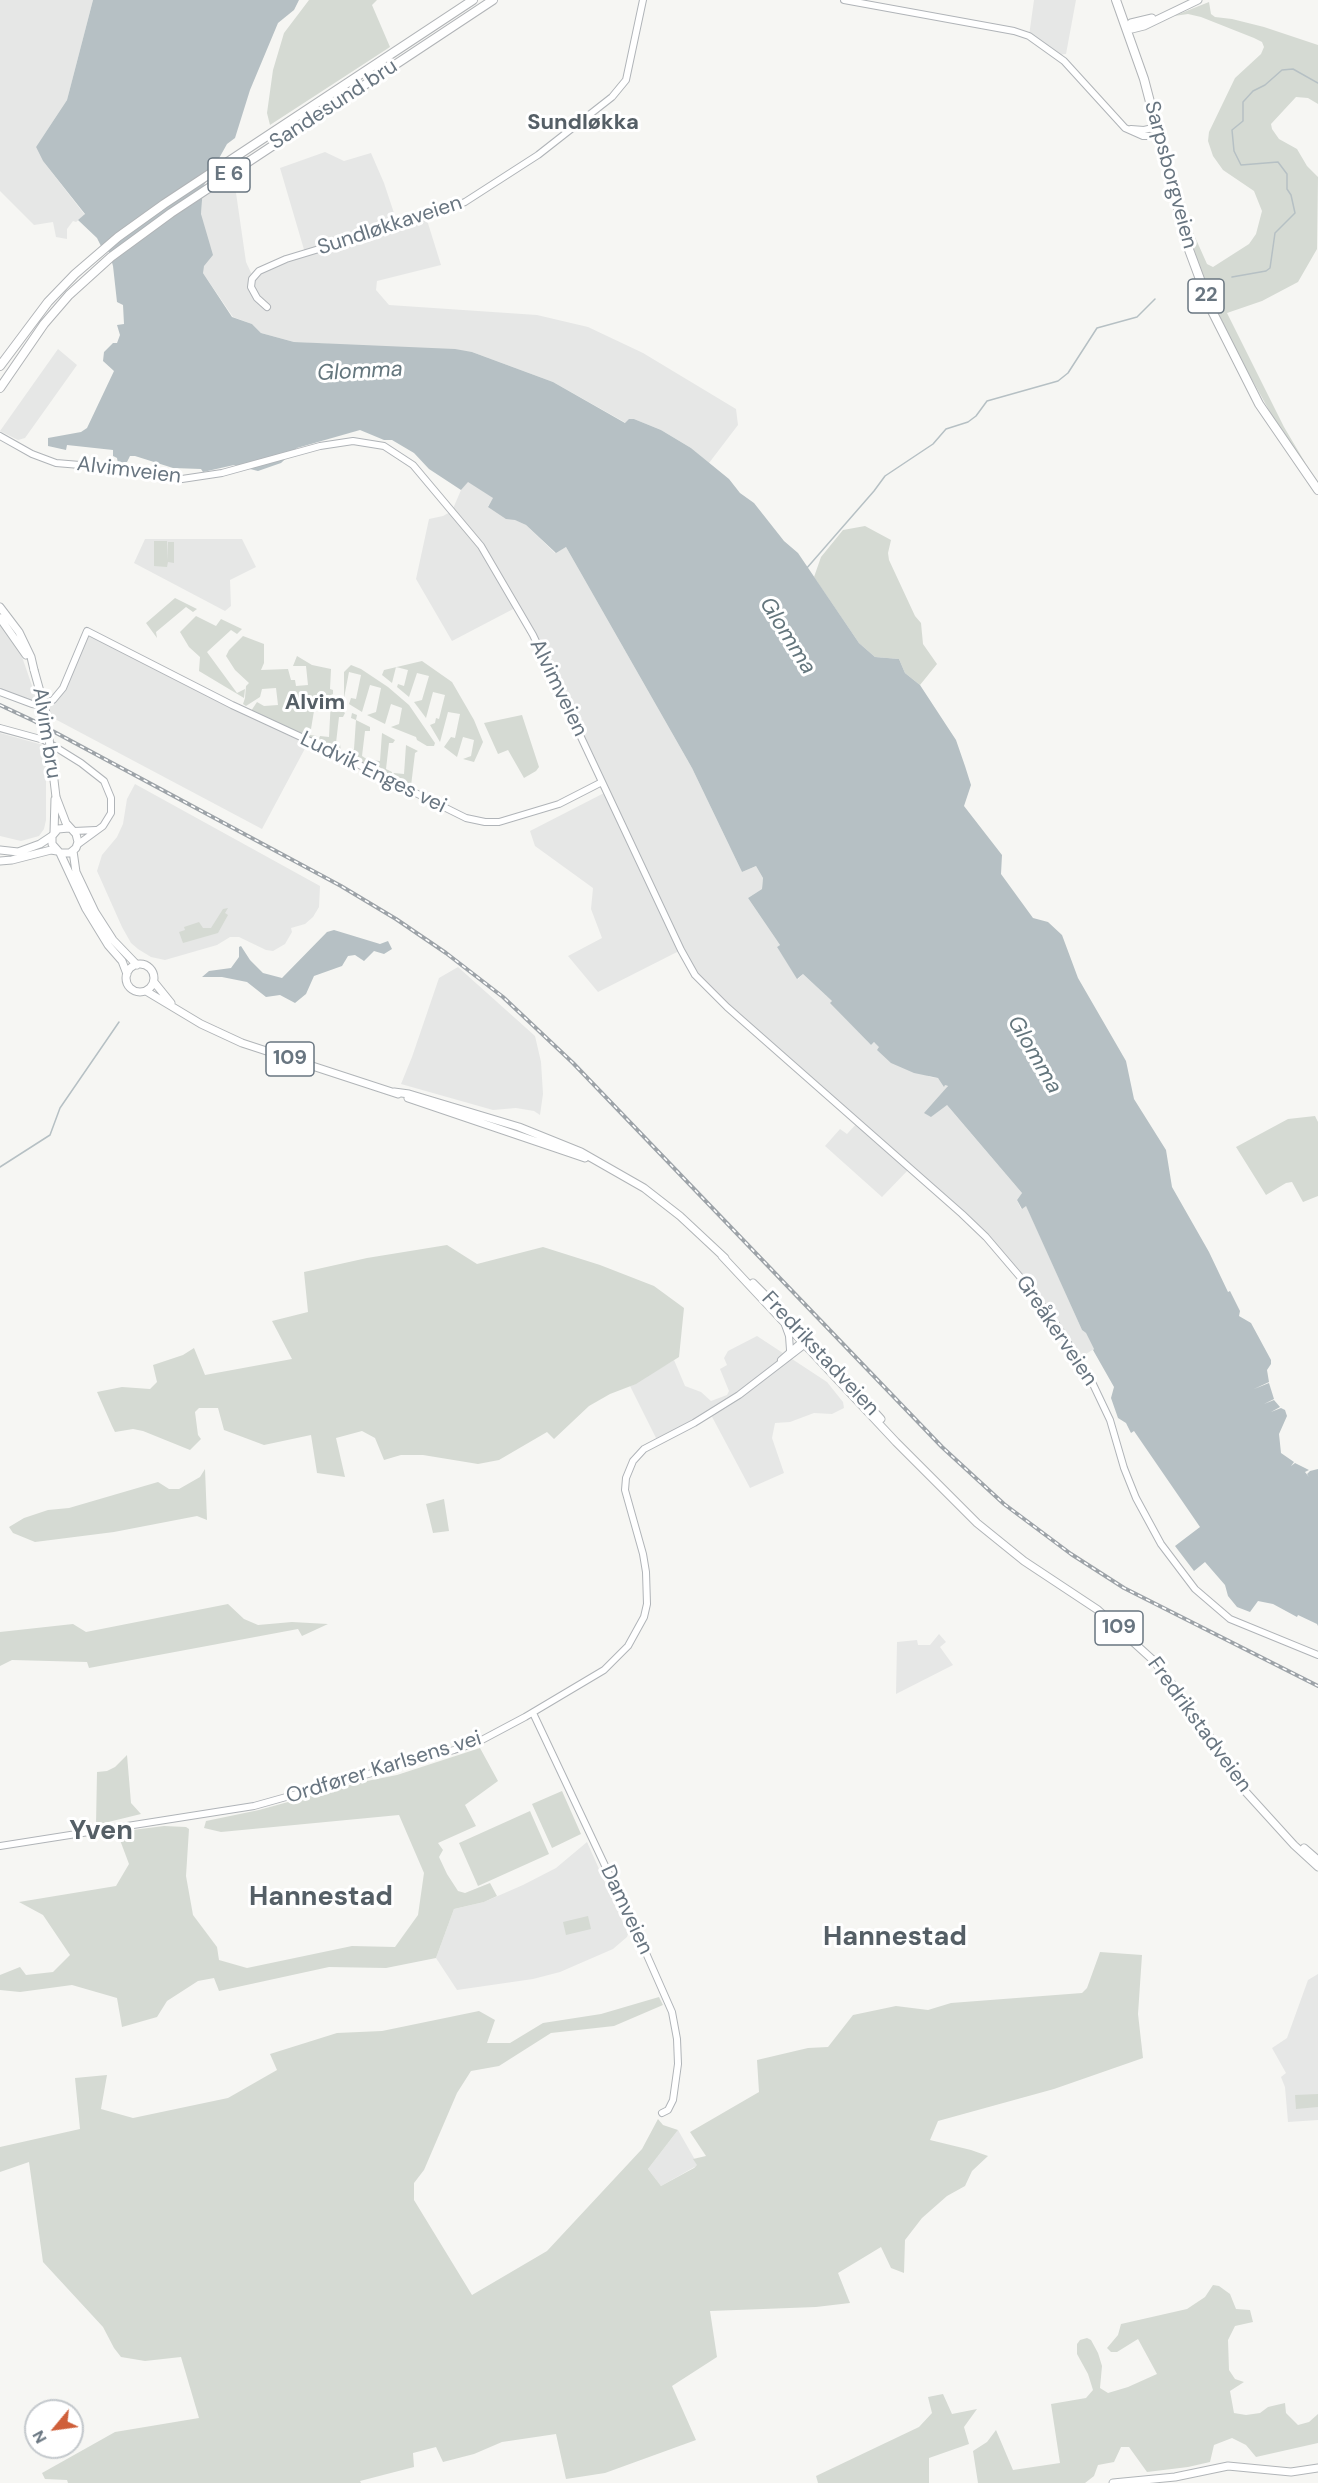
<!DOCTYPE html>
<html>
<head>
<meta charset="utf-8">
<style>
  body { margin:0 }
  #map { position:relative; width:1318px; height:2483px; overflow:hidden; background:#f6f6f3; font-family:"DM Sans",sans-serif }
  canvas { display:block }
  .north { position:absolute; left:24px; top:2399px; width:60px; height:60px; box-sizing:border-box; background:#fff; border:2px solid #c3c8cc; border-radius:50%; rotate:241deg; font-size:16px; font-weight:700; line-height:24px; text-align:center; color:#687580 }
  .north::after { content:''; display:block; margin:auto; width:21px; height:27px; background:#cf5f3a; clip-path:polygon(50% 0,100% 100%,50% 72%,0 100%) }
</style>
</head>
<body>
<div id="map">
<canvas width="1318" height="2483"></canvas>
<div class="north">N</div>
</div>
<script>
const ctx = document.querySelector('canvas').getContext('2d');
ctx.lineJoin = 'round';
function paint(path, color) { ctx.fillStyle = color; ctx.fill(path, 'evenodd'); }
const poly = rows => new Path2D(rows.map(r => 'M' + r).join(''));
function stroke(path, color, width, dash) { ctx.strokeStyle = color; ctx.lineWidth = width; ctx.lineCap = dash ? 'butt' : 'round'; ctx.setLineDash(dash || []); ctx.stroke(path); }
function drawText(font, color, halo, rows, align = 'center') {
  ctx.font = font + ' "DM Sans",sans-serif'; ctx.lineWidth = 6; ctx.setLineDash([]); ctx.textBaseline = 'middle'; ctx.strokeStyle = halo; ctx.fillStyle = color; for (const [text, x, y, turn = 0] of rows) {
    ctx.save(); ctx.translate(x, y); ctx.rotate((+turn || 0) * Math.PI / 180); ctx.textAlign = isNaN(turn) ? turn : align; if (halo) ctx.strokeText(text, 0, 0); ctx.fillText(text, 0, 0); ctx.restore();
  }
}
const built = poly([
  [0,0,93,0,67,100,36,147,43,161,85,215,76,222,73,221,67,229,67,239,56,237,53,222,34,225,0,191],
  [1034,0,1076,0,1066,54,1058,55,1029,36],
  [325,152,344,161,371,153,384,183,398,225,426,217,441,265,377,281,376,290,389,305,537,315,588,327,643,353,736,409,738,425,709,463,691,448,661,430,634,419,626,423,553,382,472,352,294,342,261,333,252,324,233,317,203,273,201,214,203,187,235,186,246,262,253,277,259,271,305,253,280,168],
  [58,349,77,365,25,438,18,440,0,431],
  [468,481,494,498,488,506,526,525,555,553,566,547,692,768,742,872,756,866,763,878,762,889,748,898,780,945,777,947,798,979,803,974,832,1001,831,1003,871,1045,874,1042,930,1077,938,1078,948,1087,939,1098,931,1117,946,1104,1022,1193,1017,1200,1021,1209,1026,1205,1082,1330,1086,1333,1094,1349,1078,1359,1006,1259,910,1168,882,1197,825,1146,840,1129,847,1134,858,1122,695,975,681,950,598,992,568,956,602,938,591,909,593,888,535,846,530,831,606,792,517,607,452,641,416,579,429,519,443,516,452,511,461,490],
  [145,539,242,539,256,567,230,580,231,606,225,611,134,563],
  [0,623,20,651,38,703,58,696,87,631,309,741,262,829,38,710,0,693],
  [0,733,43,745,46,761,46,820,44,829,39,836,21,841,0,836],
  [135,784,320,886,319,907,313,917,305,924,291,928,292,932,285,944,273,951,266,950,239,937,230,937,217,945,165,960,151,957,138,949,131,943,122,927,97,871,102,855,117,837,123,824,127,799],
  [458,967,535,1036,541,1062,543,1094,540,1115,534,1111,516,1108,493,1110,401,1084,412,1057,439,978],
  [757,1336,827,1382,843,1402,844,1408,832,1414,814,1413,790,1422,775,1423,772,1438,784,1473,750,1488,710,1413,658,1442,630,1386,674,1360,685,1386,701,1392,711,1401,727,1395,729,1391,720,1369,727,1365,724,1358,728,1351],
  [939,1634,946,1642,940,1647,953,1665,896,1694,897,1642,917,1640,918,1645,930,1645],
  [587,1842,628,1934,627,1937,613,1949,560,1972,533,1979,457,1990,436,1958,454,1909,484,1902,523,1885,556,1868],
  [1318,1974,1318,2120,1288,2122,1285,2087,1281,2077,1286,2073,1272,2048,1287,2038,1308,1980],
  [678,2130,698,2165,661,2186,648,2169]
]);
const green = poly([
  [309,0,377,0,372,5,390,47,270,125,267,113,273,70,284,33],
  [1209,2,1211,14,1215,17,1232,19,1264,27,1318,45,1318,104,1308,98,1296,97,1271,124,1272,129,1279,139,1297,149,1307,166,1318,177,1317,249,1298,282,1262,301,1227,313,1284,427,1306,464,1280,430,1230,340,1203,276,1181,213,1184,202,1187,219,1207,264,1213,267,1249,244,1256,234,1262,211,1254,191,1223,170,1213,156,1208,141,1209,132,1235,78,1261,54,1264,47,1262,42,1254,38,1201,17,1188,14,1174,16],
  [865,526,891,540,888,553,889,560,915,616,921,623,923,644,937,664,920,685,905,673,899,659,875,657,859,643,814,577,821,557,843,530],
  [154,541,167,541,168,561,168,542,174,542,174,563,168,562,167,567,154,566],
  [175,598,197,609,193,612,186,607,156,632,157,638,146,623],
  [196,616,216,626,221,619,242,629,237,634,231,630,207,652,237,693,245,689,244,698,199,671,200,657,189,647,180,632],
  [243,636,264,644,264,663,261,670,288,669,291,680,295,680,296,686,308,685,306,666,293,666,297,656,312,665,331,669,330,689,333,690,333,694,322,699,314,711,310,735,317,736,318,741,320,736,329,737,331,699,345,713,343,717,339,717,336,743,340,744,341,752,351,755,354,749,356,720,351,718,352,713,357,715,356,720,370,727,370,731,365,731,362,756,368,760,366,766,251,711,257,702,264,706,278,705,276,688,262,689,260,697,246,706,243,704,245,698,246,686,249,683,235,670,226,656,229,650],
  [422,661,452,682,474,720,483,742,474,762,463,759,471,756,474,740,463,737,457,757,444,747,451,737,455,738,460,714,448,712,440,742,430,725,435,723,436,718,439,719,445,695,433,692,426,718,414,702,422,700,429,676,417,673,409,697,397,687,398,684,404,686,408,670,396,667,392,683,382,675,384,670],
  [351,665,361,669,388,687,409,705,435,743,434,746,427,746,417,740,416,737,391,727,399,724,402,708,391,704,385,724,367,715,376,712,381,688,370,685,362,712,349,704,351,698,356,699,361,675,349,672,344,698,344,672],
  [522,715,539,767,536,771,524,778,508,750,498,754,484,723],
  [382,733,395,740,393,743,389,743,386,769,392,772,391,778,367,766,370,760,380,761],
  [406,745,418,751,415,753,411,786,416,790,391,778,394,773,404,774],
  [228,908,225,913,228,915,218,933,183,943,179,932,185,930,184,927,199,922,203,928,211,928,223,909],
  [1315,1116,1318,1122,1318,1196,1303,1202,1292,1182,1286,1183,1266,1195,1236,1147,1288,1119],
  [447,1245,477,1264,543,1247,600,1265,654,1286,684,1308,679,1357,636,1384,610,1394,589,1406,554,1439,547,1432,499,1460,478,1464,423,1455,401,1455,384,1460,375,1438,362,1431,336,1438,345,1477,317,1473,311,1435,264,1445,224,1430,218,1408,199,1408,195,1412,198,1435,201,1439,190,1450,143,1431,133,1429,115,1432,112,1426,97,1392,122,1387,150,1389,157,1382,153,1365,183,1355,194,1348,205,1375,292,1359,272,1321,308,1312,304,1272,367,1258],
  [205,1469,207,1520,197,1516,114,1532,35,1542,13,1533,9,1527,24,1518,48,1510,69,1508,158,1482,169,1489,179,1489,200,1477],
  [444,1499,449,1531,433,1533,426,1504],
  [228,1604,244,1619,258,1625,292,1622,328,1624,302,1636,298,1629,89,1668,87,1662,12,1660,0,1666,0,1632,73,1624,86,1632],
  [480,1748,498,1781,465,1805,476,1826,438,1843,443,1850,439,1857,447,1874,458,1891,465,1893,490,1883,497,1896,484,1902,454,1909,436,1958,386,1968,329,1967,219,1991,214,1978,198,1981,167,2001,157,2017,122,2027,117,1998,72,1985,20,1992,0,1990,0,1975,20,1967,26,1975,53,1972,70,1955,43,1915,19,1902,116,1886,129,1864,117,1832,164,1826,186,1827,189,1829,186,1876,193,1915,217,1947,219,1960,247,1968,352,1946,395,1947,418,1915,424,1873,399,1815,221,1832,204,1828,206,1821,259,1810,357,1783,397,1775],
  [127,1755,131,1803,141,1814,96,1825,97,1772,107,1771,115,1767],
  [562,1791,581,1834,552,1848,532,1804],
  [530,1811,549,1854,478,1886,459,1843],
  [588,1916,591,1929,566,1935,563,1922],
  [1100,1952,1142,1955,1138,2014,1143,2058,1054,2089,938,2121,930,2140,971,2150,988,2156,972,2171,965,2186,947,2196,922,2218,905,2240,904,2273,891,2268,881,2247,838,2273,850,2303,816,2307,710,2311,717,2357,672,2386,696,2440,605,2473,566,2479,556,2434,502,2442,474,2454,443,2462,436,2447,413,2453,414,2467,360,2481,361,2483,68,2483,67,2480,45,2479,42,2473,115,2432,199,2418,181,2357,145,2361,121,2357,114,2348,103,2327,43,2262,29,2162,0,2172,0,2147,80,2129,75,2078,107,2075,101,2109,133,2118,228,2098,277,2070,270,2054,337,2033,382,2031,479,2011,495,2020,487,2043,510,2043,543,2023,601,2014,659,1997,663,2005,614,2026,551,2033,499,2066,471,2071,457,2093,424,2170,414,2183,414,2200,472,2295,547,2251,642,2149,658,2119,663,2125,678,2130,648,2169,661,2186,694,2168,697,2165,693,2159,706,2156,690,2132,759,2092,757,2060,808,2048,828,2047,853,2015,896,2006,928,2010,951,2003,1082,1993,1087,1988],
  [1318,2094,1318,2107,1296,2109,1295,2095],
  [1213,2285,1219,2286,1230,2294,1236,2309,1250,2310,1253,2322,1235,2326,1228,2340,1229,2370,1235,2379,1244,2382,1230,2391,1234,2413,1246,2415,1260,2413,1268,2407,1285,2403,1286,2413,1298,2425,1309,2422,1318,2414,1318,2443,1256,2457,1246,2445,1232,2438,1214,2445,1210,2462,1188,2467,1147,2472,1129,2447,1121,2447,1114,2462,1098,2465,1094,2476,1085,2483,978,2483,973,2451,987,2442,996,2430,1013,2470,1060,2463,1051,2404,1086,2398,1093,2390,1088,2374,1077,2354,1077,2344,1080,2340,1087,2338,1091,2340,1098,2353,1102,2366,1100,2388,1108,2393,1128,2387,1157,2374,1138,2339,1117,2352,1111,2352,1107,2348,1118,2335,1121,2324,1187,2309,1205,2297],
  [943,2394,952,2414,977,2409,964,2427,969,2444,929,2458,929,2483,818,2483,816,2476,919,2427,932,2413,928,2397]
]);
const water = poly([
  [93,0,299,0,294,10,278,23,250,90,235,138,227,144,203,187,201,214,213,255,204,266,203,273,232,317,252,324,261,333,294,342,455,349,472,352,553,382,625,423,629,419,634,419,661,430,691,448,729,479,740,493,754,503,784,541,798,553,859,643,875,657,899,659,905,673,920,685,956,740,965,766,971,785,964,806,1002,855,1001,874,1033,918,1048,922,1062,935,1078,978,1126,1061,1134,1099,1166,1150,1172,1187,1209,1252,1228,1292,1230,1291,1240,1311,1239,1316,1251,1323,1271,1360,1271,1364,1267,1370,1269,1382,1254,1389,1269,1383,1274,1399,1264,1404,1274,1400,1280,1407,1271,1412,1281,1408,1285,1410,1287,1416,1279,1434,1281,1453,1294,1462,1291,1466,1295,1463,1309,1470,1305,1472,1309,1477,1307,1474,1310,1471,1318,1469,1318,1626,1317,1624,1298,1615,1297,1617,1273,1604,1258,1601,1250,1612,1237,1607,1228,1596,1225,1585,1205,1562,1194,1571,1175,1546,1200,1527,1134,1431,1131,1433,1126,1423,1118,1418,1111,1398,1114,1387,1093,1350,1094,1349,1086,1333,1082,1330,1026,1206,1022,1209,1017,1200,1022,1193,947,1105,931,1117,924,1113,948,1086,945,1085,944,1087,938,1078,914,1073,891,1063,877,1050,879,1047,874,1042,871,1045,830,1003,832,1001,803,974,797,979,777,947,780,945,748,898,762,889,763,878,756,866,742,872,692,768,566,547,556,553,526,525,515,520,506,519,488,507,493,498,468,482,461,490,429,469,414,453,392,440,384,440,360,430,297,448,281,463,258,471,234,465,203,472,201,469,173,468,135,456,130,456,127,462,118,463,117,458,113,456,113,450,67,445,66,450,48,446,48,438,81,432,87,428,114,371,103,361,104,352,113,343,117,343,120,335,117,325,124,324,123,305,117,302,113,266,109,252,102,248,97,238,78,220,85,214,43,161,36,147,67,100],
  [334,930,380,944,388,941,392,949,384,954,374,951,364,961,355,955,348,956,342,966,314,976,306,994,295,1003,280,995,266,997,247,982,222,977,202,977,209,971,231,968,239,957,239,947,241,946,250,960,263,973,282,978,327,932]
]);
const stream = poly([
  [1232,277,1266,271,1270,268,1275,233,1295,213,1291,195,1287,189,1287,174,1278,162,1241,165,1234,151,1232,130,1243,121,1243,102,1253,91,1265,85,1282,70,1293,69,1318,83],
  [806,569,874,491,885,476,933,444,946,429,968,422,976,416,987,401,1058,381,1068,373,1097,328,1137,317,1155,299],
  [0,1167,50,1135,60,1108,119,1022]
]);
const secondary = poly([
  [844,0,1014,31,1029,36,1064,61,1125,128,1143,136,1159,136],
  [1131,129,1144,130,1157,127],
  [267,307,257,298,251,287,252,279,259,271,286,259,441,212,465,202,538,155,612,97,626,80,643,0],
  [0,436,32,454,56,463,128,469,182,479,222,473,320,446,353,441,384,446,413,465,481,546,533,635,681,950,695,975,727,1007,962,1214,986,1237,1021,1278,1058,1327,1091,1380,1110,1420,1124,1468,1136,1498,1161,1544,1195,1589,1230,1619,1318,1655],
  [0,692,32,704,38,705,53,700,63,688,87,631,232,705,327,749,466,818,485,822,499,822,559,804,602,782],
  [0,728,44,740,81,763,104,781,111,798,111,813,103,826,77,845],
  [74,831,96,830],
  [785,1325,789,1336,790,1350],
  [781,1360,805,1339],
  [533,1713,642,1944,672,2012,677,2039,678,2064,673,2100,668,2110,662,2113],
  [0,1846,254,1806,454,1750,478,1742,525,1717,604,1670,628,1646,644,1617,647,1604,646,1572,643,1554,625,1490,626,1478,633,1461,644,1449,694,1423,739,1395,804,1345,806,1340]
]);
const primary = poly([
  [1127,28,1132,29,1144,26,1198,0],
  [1127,28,1131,23,1152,18],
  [0,607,19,632,31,657,34,670],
  [0,618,26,655],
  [56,797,66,823,76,834,78,842,76,848,70,853,60,853,52,844,52,836,58,829,69,828],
  [54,833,55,799],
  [0,850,18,852,40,844,52,836],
  [73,851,76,872,95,912,113,940,137,965],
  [60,853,86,909,108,945,122,961,127,974],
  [0,861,12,860,51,850,57,851],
  '126 978a14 14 0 1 1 28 0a14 14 0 1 1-28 0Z',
  [154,982,171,1003],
  [146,991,201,1024,242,1043,398,1094],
  [394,1092,409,1094,519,1127,581,1152,644,1188,680,1216,725,1258],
  [408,1098,585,1158],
  [722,1256,896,1442,977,1523,1024,1561,1098,1610,1154,1661,1193,1711,1244,1790,1294,1845,1318,1867],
  [753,1283,807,1337,881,1419],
  [1304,1848,1318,1860],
  [1113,2483,1175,2477,1228,2466,1291,2472,1318,2468]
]);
const highway = poly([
  [1116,0,1144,79,1188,247,1211,309,1259,404,1318,490],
  [0,366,48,302,75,274,118,237,164,204,473,0],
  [0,388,44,324,69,295,111,257,171,213,493,0]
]);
const rail = poly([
  [0,705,34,721,341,886,396,919,446,953,503,997,573,1063,942,1447,1004,1504,1071,1554,1124,1588,1318,1686]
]);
const primaryBridge = poly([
  [34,670,46,713,56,797]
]);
const shields = [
  [229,175,42],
  [1206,296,36],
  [290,1059,48],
  [1119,1628,48]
];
const shieldNames = [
  ["E 6",229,175],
  ["22",1206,296],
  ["109",290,1059],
  ["109",1119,1628]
];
const streetNames = [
  ["Sandesund bru",334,105,-33],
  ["Sarpsborgveien",1170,175,75],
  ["Sundløkkaveien",390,226,-18],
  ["Alvimveien",129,471,7],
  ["Alvimveien",558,688,64],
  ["Alvim bru",46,733,81],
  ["Ludvik Enges vei",373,773,26],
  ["Greåkerveien",1056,1331,56],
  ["Fredrikstadveien",820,1354,47],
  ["Fredrikstadveien",1199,1725,54],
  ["Ordfører Karlsens vei",384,1768,-17],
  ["Damveien",626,1910,65]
];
const neighbourhoodNames = [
  ["Sundløkka",583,123],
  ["Alvim",315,703]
];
const waterNames = [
  ["Glomma",360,372,-3],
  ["Glomma",787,636,58],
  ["Glomma",1034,1055,60]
];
const districtNames = [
  ["Yven",101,1832],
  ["Hannestad",321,1898],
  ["Hannestad",895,1938]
];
paint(built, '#e6e7e6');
paint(green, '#d5dad3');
paint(water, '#b6c0c4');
stroke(stream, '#b6c0c4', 1.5);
stroke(secondary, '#b0b4b8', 8);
stroke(primary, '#b1b5b8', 9);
stroke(highway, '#b1b4b7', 10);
stroke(secondary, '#fff', 6);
stroke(primary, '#fff', 7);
stroke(highway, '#fff', 8);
stroke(rail, '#9da3a8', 4);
stroke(rail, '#fff', 1.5, [4.5]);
stroke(primaryBridge, '#b1b5b8', 9, []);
stroke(primaryBridge, '#fff', 7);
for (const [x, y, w] of shields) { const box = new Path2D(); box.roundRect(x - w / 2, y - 17, w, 34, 4.5); ctx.fillStyle = '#fff'; ctx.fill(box); stroke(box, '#687580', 1.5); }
drawText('bold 20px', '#687580', null, shieldNames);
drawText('21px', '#687580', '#fff', streetNames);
drawText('bold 22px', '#555f66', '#fff', neighbourhoodNames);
drawText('italic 22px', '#64767d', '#fff', waterNames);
drawText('bold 27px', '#555f66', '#fff', districtNames);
</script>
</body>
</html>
